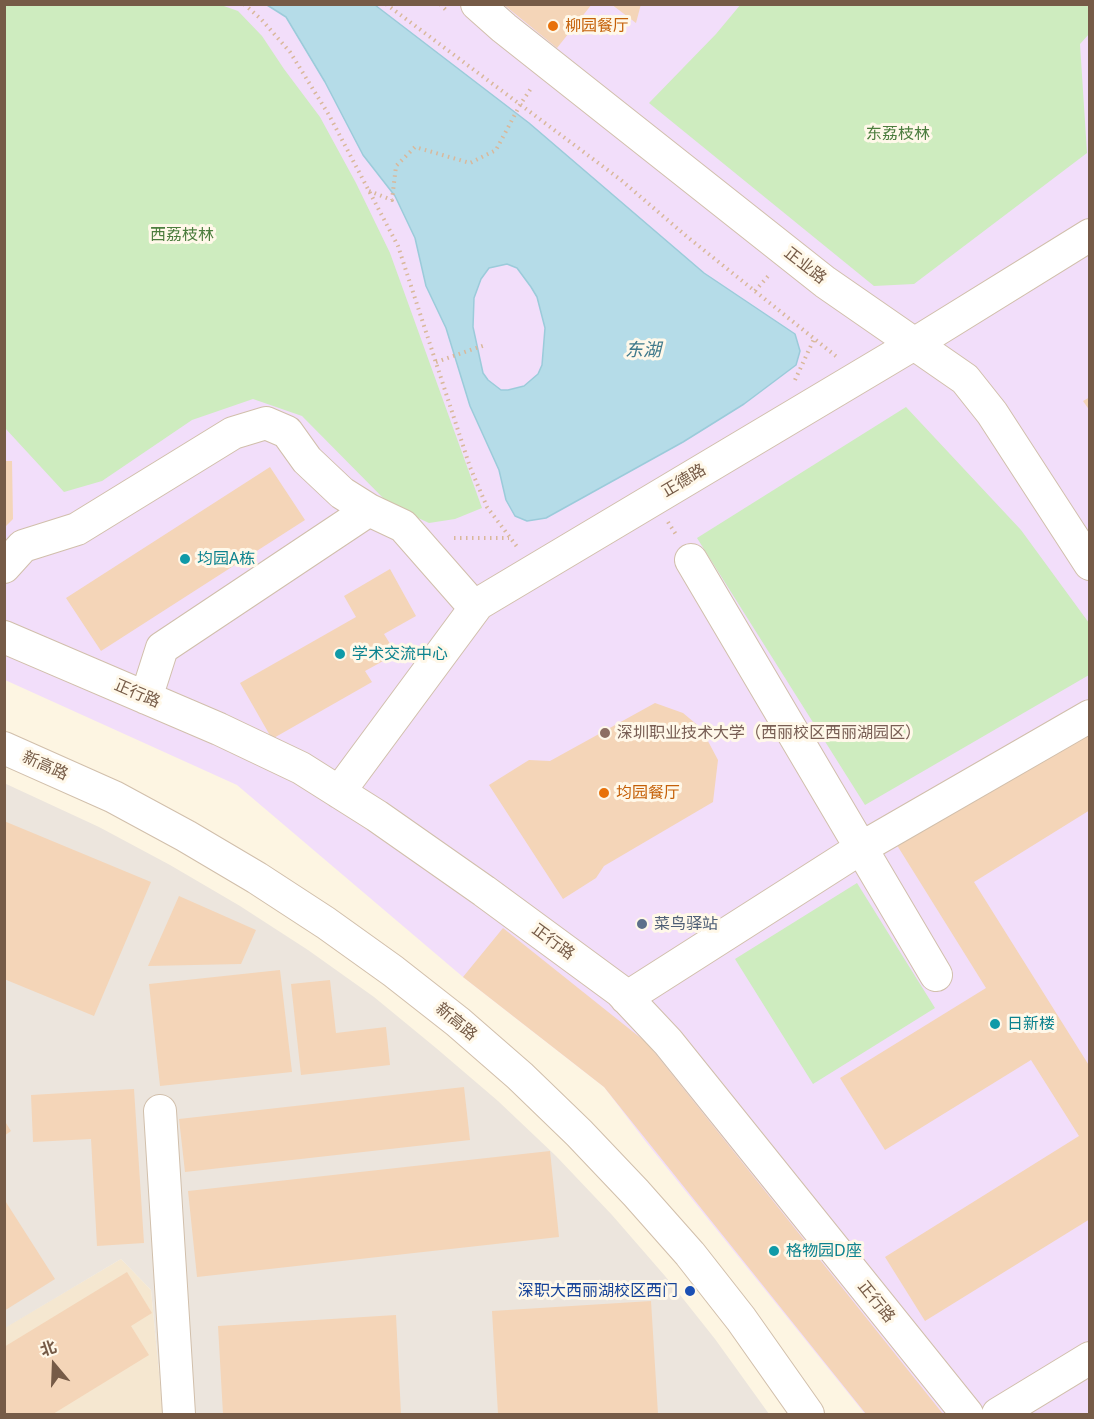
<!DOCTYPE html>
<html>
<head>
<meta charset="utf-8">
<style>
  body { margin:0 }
  #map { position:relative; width:1094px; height:1419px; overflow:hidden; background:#fdf5e2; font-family:"Noto Sans","Noto Sans SC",sans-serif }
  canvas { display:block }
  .frame { position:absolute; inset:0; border:6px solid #765b47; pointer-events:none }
  .north { position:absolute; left:24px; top:1335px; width:60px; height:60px; -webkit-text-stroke:4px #fff8e9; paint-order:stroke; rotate:341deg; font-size:16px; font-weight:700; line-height:24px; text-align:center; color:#765b47 }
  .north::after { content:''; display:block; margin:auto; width:21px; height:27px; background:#765b47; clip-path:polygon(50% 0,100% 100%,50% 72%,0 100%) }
</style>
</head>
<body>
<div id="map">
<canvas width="1094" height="1419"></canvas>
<div class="frame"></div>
<div class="north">北</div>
</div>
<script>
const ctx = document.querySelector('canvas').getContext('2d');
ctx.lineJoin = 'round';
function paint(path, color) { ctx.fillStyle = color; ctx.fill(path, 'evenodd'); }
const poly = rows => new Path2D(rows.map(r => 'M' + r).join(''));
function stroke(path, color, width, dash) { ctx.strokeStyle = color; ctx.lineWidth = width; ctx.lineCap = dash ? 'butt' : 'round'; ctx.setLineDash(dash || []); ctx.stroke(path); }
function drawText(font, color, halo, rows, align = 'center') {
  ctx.font = font + ' "Noto Sans","Noto Sans SC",sans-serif'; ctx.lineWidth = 6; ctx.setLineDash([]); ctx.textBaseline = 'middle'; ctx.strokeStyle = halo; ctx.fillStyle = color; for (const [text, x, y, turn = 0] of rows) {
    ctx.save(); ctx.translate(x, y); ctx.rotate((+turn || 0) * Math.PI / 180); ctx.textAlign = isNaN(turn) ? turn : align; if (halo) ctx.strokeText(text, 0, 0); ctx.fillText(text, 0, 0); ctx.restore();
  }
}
const residential = poly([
  [121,1259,151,1290,163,1414,5,1414,4,1328]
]);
const industrial = poly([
  [4,783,99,827,170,865,240,906,308,950,374,997,436,1048,498,1101,556,1156,612,1215,665,1276,715,1339,769,1414,163,1414,151,1290,121,1259,5,1328]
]);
const education = poly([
  [5,5,1089,5,1089,1414,865,1414,646,1142,604,1087,463,977,237,785,5,680]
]);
const green = poly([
  [741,4,1089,5,1089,34,1080,44,1087,153,914,284,874,286,649,103,716,34],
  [5,5,221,5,238,11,262,36,284,69,320,117,356,183,390,253,482,508,455,519,429,523,390,505,302,416,253,399,192,420,102,481,64,492,5,428],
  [906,407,1021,530,1089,623,1089,675,865,805,697,538],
  [857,883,935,1008,813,1084,735,959]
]);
const water = poly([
  [267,5,375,5,529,123,704,273,795,334,800,351,796,365,744,404,683,442,546,518,527,521,515,516,506,500,499,470,470,406,446,328,426,286,415,238,395,196,363,155,325,82,286,17,267,5],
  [507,264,517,268,531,287,537,297,545,328,542,365,538,374,524,386,508,390,501,390,488,380,483,373,473,327,474,298,481,279,489,268,507,264]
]);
const building = poly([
  [503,4,592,4,557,48],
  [611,4,641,4,636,23],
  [1090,397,1090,411,1083,401],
  [4,461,12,461,13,519,4,528],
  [270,467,305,520,101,651,66,598],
  [390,569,416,616,384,634,392,647,385,660,365,671,372,682,272,739,240,683,356,617,344,596],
  [655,703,683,713,701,728,718,760,713,802,604,866,596,878,563,899,489,785,529,760,550,761],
  [1090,720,1090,810,974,882,1090,1067,1090,1219,925,1321,885,1257,1079,1136,1031,1060,885,1150,840,1078,986,988,895,842],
  [4,821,151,882,94,1016,4,979],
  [179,896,256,930,241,964,148,966],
  [503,928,647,1043,943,1414,866,1414,604,1087,463,977],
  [280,970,292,1072,160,1086,149,984],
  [330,980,336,1033,386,1027,390,1065,301,1075,291,984],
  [464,1087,470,1140,185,1172,179,1119],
  [134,1089,144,1243,97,1246,91,1139,33,1142,31,1095],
  [4,1120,11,1131,4,1136],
  [550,1151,559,1237,197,1277,188,1191],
  [4,1199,55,1279,4,1311],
  [127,1272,152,1313,131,1326,149,1355,53,1414,4,1414,4,1347],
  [651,1301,658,1414,498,1414,492,1311],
  [396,1315,401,1414,223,1414,218,1326]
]);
const path = poly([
  [244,4,261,19,290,52,329,115,398,246,470,467,487,507,518,548],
  [386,4,621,180,685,235,837,357],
  [440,4,448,12],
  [369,191,392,200,396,166,415,147,470,163,496,150,520,105,532,87],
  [755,291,770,274],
  [436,362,485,345],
  [795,380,814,339],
  [668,522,677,536],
  [454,538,509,538]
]);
const minor = poly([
  [477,4,504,28,825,282,965,379,992,413,1090,564],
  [691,560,936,975],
  [4,567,23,546,77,529,233,433,266,423,287,432,307,460,342,493,369,510,403,526,475,608],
  [4,637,219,729,301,768,377,816,484,891,620,991,668,1042,967,1414],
  [146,698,162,648,369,510],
  [4,748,114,797,186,836,257,878,326,923,393,971,458,1022,520,1076,579,1133,636,1193,690,1254,741,1319,808,1414],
  [339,792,478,604,914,344,1090,235],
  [626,998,861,848,1090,716],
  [160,1111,179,1414],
  [998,1414,1090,1358]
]);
const markers = [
  [553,26,6,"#e8710a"],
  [185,559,6,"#0f9aa8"],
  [340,654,6,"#0f9aa8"],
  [605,733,6,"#8d6e63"],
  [604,793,6,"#e8710a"],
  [642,924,6,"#5c6f8a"],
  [995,1024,6,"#0f9aa8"],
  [774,1251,6,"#0f9aa8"],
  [690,1291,6,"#1a4fb4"]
];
const foodNames = [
  ["柳园餐厅",565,26],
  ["均园餐厅",616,793]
];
const parkNames = [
  ["东荔枝林",898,134],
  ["西荔枝林",182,235]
];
const streetNames = [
  ["正业路",805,266,38],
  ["正德路",684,481,-31],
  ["正行路",137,694,23],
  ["新高路",45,766,24],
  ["正行路",553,942,36],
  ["新高路",456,1022,40],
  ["正行路",876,1302,51]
];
const cultureNames = [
  ["均园A栋",197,559],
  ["学术交流中心",352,654],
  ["日新楼",1007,1024],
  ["格物园D座",786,1251]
];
const educationNames = [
  ["深圳职业技术大学（西丽校区西丽湖园区）",617,733]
];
const serviceNames = [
  ["菜鸟驿站",654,924]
];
const transitNames = [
  ["深职大西丽湖校区西门",678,1291]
];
const waterNames = [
  ["东湖",643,351]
];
paint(residential, '#f5e7d0');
paint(industrial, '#ece5dd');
paint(education, '#f2defa');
paint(green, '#ceecbf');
paint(water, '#b5dce8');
stroke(water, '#9bcbda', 1.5);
paint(building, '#f4d5b8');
stroke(minor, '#d1bfab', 34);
stroke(path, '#d9b89b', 4, [1.5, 4.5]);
stroke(minor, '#fff', 32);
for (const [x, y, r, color] of markers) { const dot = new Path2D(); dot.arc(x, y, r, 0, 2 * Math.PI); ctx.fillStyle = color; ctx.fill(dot); stroke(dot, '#fff8e9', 2); }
drawText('16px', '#c56008', '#fff8e9', foodNames, 'left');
drawText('16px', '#4c7d3e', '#fff8e9', parkNames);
drawText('16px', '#765b47', '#fff8e9', streetNames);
drawText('16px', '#0d838f', '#fff8e9', cultureNames, 'left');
drawText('16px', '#785e54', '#fff8e9', educationNames, 'left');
drawText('16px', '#4e5e75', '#fff8e9', serviceNames, 'left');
drawText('16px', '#164399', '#fff8e9', transitNames, 'right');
drawText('italic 18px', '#3f798b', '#fff8e9', waterNames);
</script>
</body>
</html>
